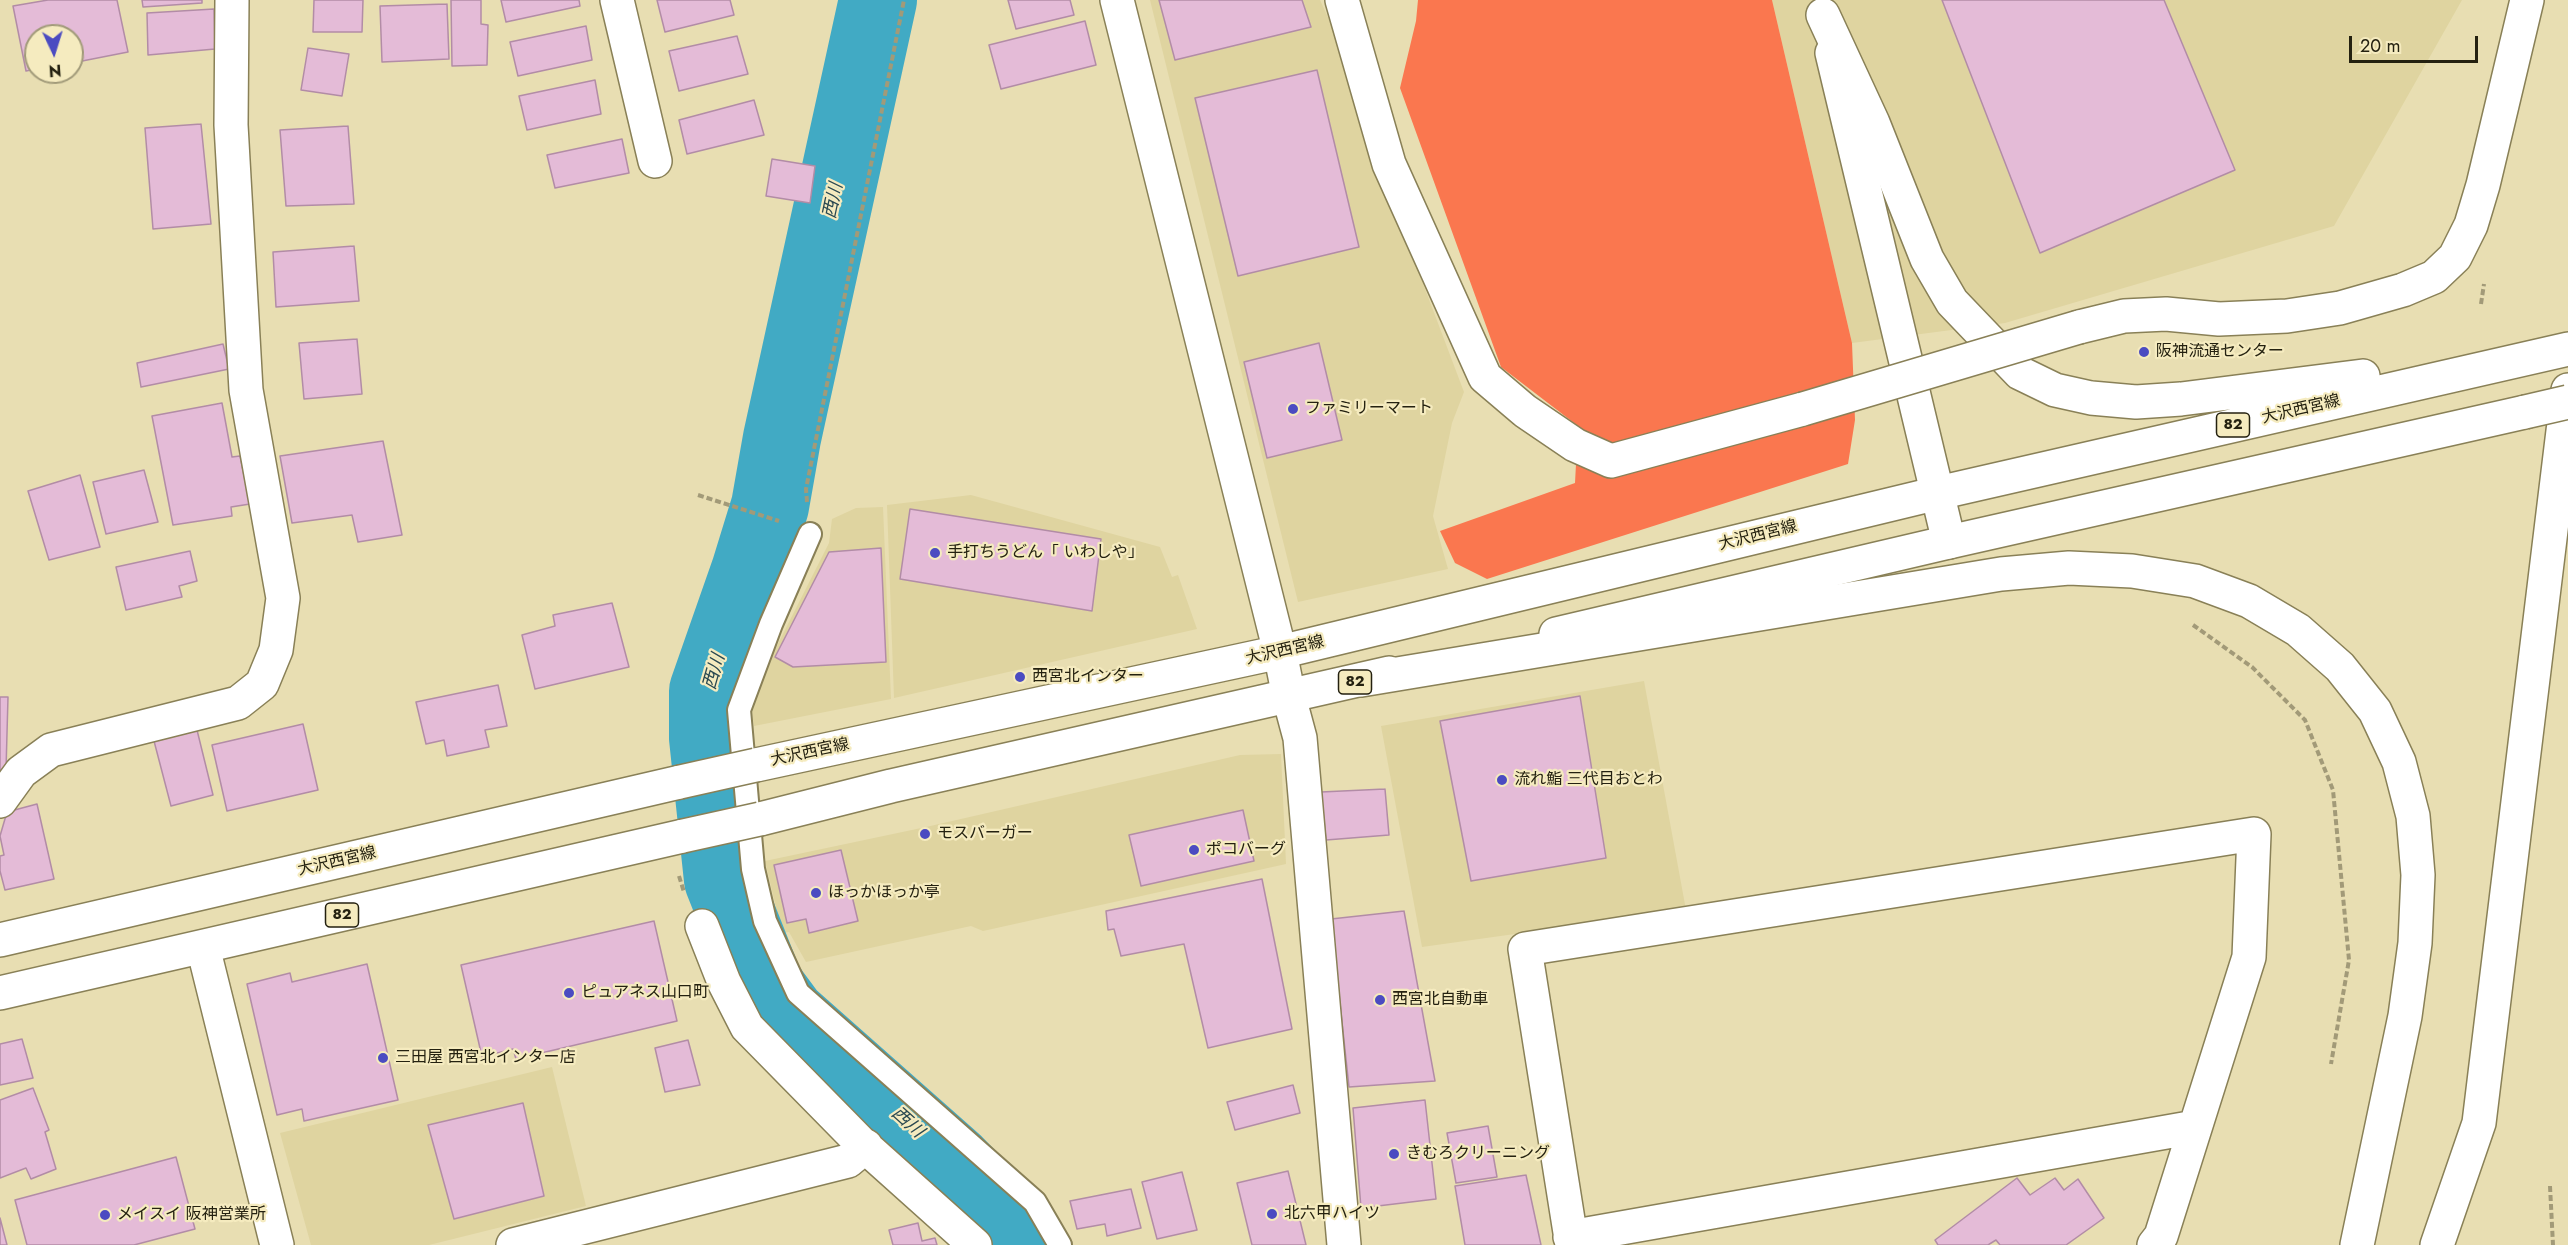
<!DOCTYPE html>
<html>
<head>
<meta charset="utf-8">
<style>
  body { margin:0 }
  #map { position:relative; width:2568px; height:1245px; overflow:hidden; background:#e8deb2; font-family:Jost,sans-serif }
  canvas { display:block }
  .north { position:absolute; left:24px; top:24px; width:60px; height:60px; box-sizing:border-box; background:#f5ebbf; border:2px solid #a19a79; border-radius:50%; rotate:176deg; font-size:16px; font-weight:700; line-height:24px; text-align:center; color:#242110 }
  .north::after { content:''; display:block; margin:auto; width:21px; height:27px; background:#4b4bc1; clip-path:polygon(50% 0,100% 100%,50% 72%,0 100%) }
  .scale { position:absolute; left:2349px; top:36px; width:129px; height:27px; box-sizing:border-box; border:3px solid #242110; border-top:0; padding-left:8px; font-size:18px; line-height:21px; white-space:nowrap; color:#242110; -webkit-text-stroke:4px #f5ebbf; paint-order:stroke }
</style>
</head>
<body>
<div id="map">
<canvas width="2568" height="1245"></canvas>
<div class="north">N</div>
<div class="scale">20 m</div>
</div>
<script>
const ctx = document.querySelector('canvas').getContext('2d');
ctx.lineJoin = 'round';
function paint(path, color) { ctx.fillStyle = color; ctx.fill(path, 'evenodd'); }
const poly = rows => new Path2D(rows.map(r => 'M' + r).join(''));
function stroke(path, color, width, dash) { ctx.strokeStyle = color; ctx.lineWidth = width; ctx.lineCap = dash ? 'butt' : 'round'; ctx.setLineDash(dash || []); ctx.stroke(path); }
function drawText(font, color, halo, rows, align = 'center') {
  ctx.font = font + ' Jost,"Noto Sans JP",sans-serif'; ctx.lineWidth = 4.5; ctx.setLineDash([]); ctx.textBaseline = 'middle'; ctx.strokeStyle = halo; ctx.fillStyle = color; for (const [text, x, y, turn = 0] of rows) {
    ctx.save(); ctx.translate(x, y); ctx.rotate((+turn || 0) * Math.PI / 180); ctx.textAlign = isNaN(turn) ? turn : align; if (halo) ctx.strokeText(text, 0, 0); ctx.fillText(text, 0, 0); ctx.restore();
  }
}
const built = poly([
  [1150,0,1320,0,1333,28,1382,175,1464,392,1452,423,1433,516,1448,569,1298,602],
  [1772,0,2462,0,2334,226,2005,323,1852,343],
  [971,495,1160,547,1172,577,1178,575,1197,629,894,698,887,505],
  [883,507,891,699,754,726,750,699,829,543,832,519,856,508],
  [1644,681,1686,910,1422,947,1381,726],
  [1281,754,1286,864,983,931,971,926,806,962,789,932,782,933,765,861,926,827,1240,755],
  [552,1067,586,1206,429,1245,311,1245,280,1133]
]);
const forest = poly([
  [1418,0,1772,0,1852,343,1855,420,1848,464,1487,579,1455,563,1440,531,1575,483,1578,426,1501,367,1400,88,1416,21]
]);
const river = poly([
  [878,0,782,438,770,506,750,571,708,691,708,738,723,880,765,986,788,1017,953,1163,1014,1226,1024,1245]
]);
const building = poly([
  [48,0,117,0,128,52,72,63,72,36,36,36,36,69,26,71,13,6,48,0],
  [142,0,202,0,202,3,143,7,142,0],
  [314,0,363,0,362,32,313,32,314,0],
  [451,0,481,0,481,24,488,25,487,65,452,66,451,0],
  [501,0,579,0,580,6,506,22,501,0],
  [657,0,730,0,734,15,665,32,657,0],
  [1008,0,1070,0,1074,15,1016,29,1008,0],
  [1159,0,1302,0,1311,27,1175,60,1159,0],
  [1942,0,2164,0,2235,170,2040,253,1942,0],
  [447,4,449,59,382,62,380,6,447,4],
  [214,9,215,49,148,55,147,13,214,9],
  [1085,21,1096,65,1001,89,989,45,1085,21],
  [586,26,592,60,518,76,510,42,586,26],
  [737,36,748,74,679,91,669,51,737,36],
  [308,48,349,54,342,96,301,90,308,48],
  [1317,70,1359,247,1238,276,1195,98,1317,70],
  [595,80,601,114,527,130,519,96,595,80],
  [754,100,764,135,687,154,679,120,754,100],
  [201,124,211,224,153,229,145,128,201,124],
  [348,126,354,204,286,206,280,130,348,126],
  [622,139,629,173,555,188,547,155,622,139],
  [772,159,815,166,810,203,766,196,772,159],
  [354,246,359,301,276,307,273,252,354,246],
  [357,339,362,394,304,399,299,343,357,339],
  [1319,343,1342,440,1267,458,1244,362,1319,343],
  [223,344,229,369,141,387,137,363,223,344],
  [222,403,232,457,240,456,250,504,231,507,232,516,173,525,152,416,222,403],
  [383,441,402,535,358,542,352,515,292,523,280,456,383,441],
  [144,470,158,522,106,534,93,482,144,470],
  [80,475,100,547,49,560,28,491,80,475],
  [910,509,1101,539,1092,611,900,579,910,509],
  [881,548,886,662,793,667,775,657,829,552,881,548],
  [190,551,197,581,179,586,182,597,126,610,116,567,190,551],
  [612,603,629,667,535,689,522,635,555,626,553,615,612,603],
  [498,685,507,726,485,730,489,747,447,756,444,740,426,744,416,702,498,685],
  [1580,696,1606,858,1471,881,1440,721,1580,696],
  [0,697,8,697,6,770,0,770,0,697],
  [303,724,318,790,227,811,212,745,303,724],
  [197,730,213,795,171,806,154,741,197,730],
  [1385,789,1389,835,1326,840,1321,792,1385,789],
  [37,804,54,879,5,890,0,871,0,856,4,855,0,836,7,812,37,804],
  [1243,810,1254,861,1141,886,1129,835,1243,810],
  [841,850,858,921,809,933,806,919,787,923,774,865,841,850],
  [1262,879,1292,1029,1208,1048,1184,944,1121,956,1114,929,1108,930,1106,911,1262,879],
  [1404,911,1435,1081,1349,1087,1331,919,1404,911],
  [654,921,677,1021,516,1059,513,1049,482,1057,461,965,654,921],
  [367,964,398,1100,304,1121,302,1109,277,1115,247,984,290,973,292,982,367,964],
  [22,1039,33,1078,0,1085,0,1044,22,1039],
  [688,1040,700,1085,665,1092,655,1048,688,1040],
  [1293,1085,1300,1113,1235,1130,1227,1102,1293,1085],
  [33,1088,49,1130,45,1132,56,1169,31,1179,26,1168,0,1178,0,1100,33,1088],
  [1425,1100,1436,1199,1361,1208,1353,1108,1425,1100],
  [523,1103,544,1196,454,1219,428,1125,523,1103],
  [1488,1126,1497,1177,1456,1183,1447,1133,1488,1126],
  [176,1157,195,1229,134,1245,27,1245,15,1200,176,1157],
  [1288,1171,1306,1245,1252,1245,1237,1183,1288,1171],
  [1182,1172,1197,1230,1157,1239,1142,1182,1182,1172],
  [1526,1175,1541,1245,1465,1245,1455,1186,1526,1175],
  [2017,1178,2030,1195,2055,1178,2064,1190,2078,1179,2104,1218,2066,1245,2000,1245,1996,1240,1988,1245,1938,1245,1935,1240,2017,1178],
  [1131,1189,1141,1228,1107,1236,1105,1224,1077,1229,1070,1201,1131,1189],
  [0,1218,7,1245,0,1245,0,1218],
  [918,1223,922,1241,935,1238,937,1245,893,1245,889,1230,918,1223]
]);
const path = poly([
  [2481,304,2484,284],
  [698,495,779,521],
  [807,502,806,489,904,0],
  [2193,625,2252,667,2305,720,2333,790,2349,960,2331,1064],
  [679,876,684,892],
  [2550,1186,2553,1245]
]);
const service = poly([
  [810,534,771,624,739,710,753,869,765,921,798,993,1035,1202,1060,1245]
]);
const minor = poly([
  [617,0,655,161],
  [1342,0,1389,164,1485,377,1525,411,1575,445,1611,461,1803,409],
  [2079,327,2124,316,2166,314,2219,319,2287,316,2340,308,2403,290,2434,277,2455,257,2471,225,2483,185,2527,0],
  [1289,697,1300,738,1344,1245],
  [0,801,21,772,51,750,238,703,262,684,276,650,283,598,246,390,231,125,232,0],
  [702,926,724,982,747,1027,860,1142,975,1245],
  [1570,1237,2195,1127],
  [513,1245,848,1161,866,1146],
  [1572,1245,1525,949,2254,834,2249,957,2161,1236,2154,1245]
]);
const tertiary = poly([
  [1117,0,1280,652,1289,697],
  [1832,53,1949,542],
  [203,947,277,1245]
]);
const primary = poly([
  [1823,15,1873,123,1927,259,1952,302,2020,373,2055,390,2091,398,2136,402,2181,399,2363,376],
  [1556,634,1949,542,2525,412],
  [756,765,1280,652,1938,493,2568,349],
  [760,819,891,786,1389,673],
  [0,940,680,782],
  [0,993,683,836]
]);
const motorway = poly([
  [1361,680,2001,574,2069,568,2132,571,2195,581,2249,601,2298,630,2340,667,2375,711,2399,762,2413,816,2418,875,2415,943,2405,1016,2357,1245],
  [2437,1245,2479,1123,2568,390]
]);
const minorBridge = poly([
  [1803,409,2079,327]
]);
const primaryBridge = poly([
  [2525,412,2568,402],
  [680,782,756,765],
  [683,836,760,819]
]);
const markers = [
  [2144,352,6,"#4b4bc1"],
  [1293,409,6,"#4b4bc1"],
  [935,553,6,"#4b4bc1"],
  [1020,677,6,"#4b4bc1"],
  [1502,780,6,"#4b4bc1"],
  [925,834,6,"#4b4bc1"],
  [1194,850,6,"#4b4bc1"],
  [816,893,6,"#4b4bc1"],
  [569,993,6,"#4b4bc1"],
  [1380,1000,6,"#4b4bc1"],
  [383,1058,6,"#4b4bc1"],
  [1394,1154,6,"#4b4bc1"],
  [1272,1214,6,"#4b4bc1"],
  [105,1215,6,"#4b4bc1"]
];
const shields = [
  [2233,425,33],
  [1355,682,33],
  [342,915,33]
];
const shieldNames = [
  ["82",2233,425],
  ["82",1355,682],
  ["82",342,915]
];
const poiNames = [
  ["阪神流通センター",2156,352],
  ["ファミリーマート",1305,409],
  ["手打ちうどん「 いわしや」",947,553],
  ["西宮北インター",1032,677],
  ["流れ鮨 三代目おとわ",1514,780],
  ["モスバーガー",937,834],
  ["ポコバーグ",1206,850],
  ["ほっかほっか亭",828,893],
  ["ピュアネス山口町",581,993],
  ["西宮北自動車",1392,1000],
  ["三田屋 西宮北インター店",395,1058],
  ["きむろクリーニング",1406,1154],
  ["北六甲ハイツ",1284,1214],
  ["メイスイ 阪神営業所",117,1215]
];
const streetNames = [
  ["大沢西宮線",2301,410,-13],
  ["大沢西宮線",1758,536,-14],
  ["大沢西宮線",1285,651,-13],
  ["大沢西宮線",810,753,-12],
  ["大沢西宮線",337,862,-13]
];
const waterNames = [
  ["西川",834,201,-78],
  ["西川",715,672,-74],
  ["西川",907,1123,42]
];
paint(built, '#dfd4a0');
paint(forest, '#fa774f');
stroke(river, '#41aac4', 78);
paint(building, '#e4bbd7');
stroke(building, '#b28ca6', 1.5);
stroke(service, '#898057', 26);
stroke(minor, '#898057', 36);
stroke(tertiary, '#898057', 36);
stroke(primary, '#898057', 36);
stroke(motorway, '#898057', 36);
stroke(path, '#a29a78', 4, [6, 3]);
stroke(service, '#fff', 22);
stroke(minor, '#fff', 33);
stroke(tertiary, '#fff', 33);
stroke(primary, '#fff', 33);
stroke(motorway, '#fff', 33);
stroke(minorBridge, '#898057', 36, []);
stroke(primaryBridge, '#898057', 36, []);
stroke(minorBridge, '#fff', 33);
stroke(primaryBridge, '#fff', 33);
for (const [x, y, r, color] of markers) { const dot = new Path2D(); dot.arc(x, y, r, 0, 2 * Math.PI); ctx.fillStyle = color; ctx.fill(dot); stroke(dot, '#f5ebbf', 2); }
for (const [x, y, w] of shields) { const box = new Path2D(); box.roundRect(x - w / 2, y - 12, w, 24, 4.5); ctx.fillStyle = '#f5ebbf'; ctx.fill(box); stroke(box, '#242110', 1.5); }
drawText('bold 15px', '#242110', null, shieldNames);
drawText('16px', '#242110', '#f5ebbf', poiNames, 'left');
drawText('16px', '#242110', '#f5ebbf', streetNames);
drawText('italic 18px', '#294851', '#f5ebbf', waterNames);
</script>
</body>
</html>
